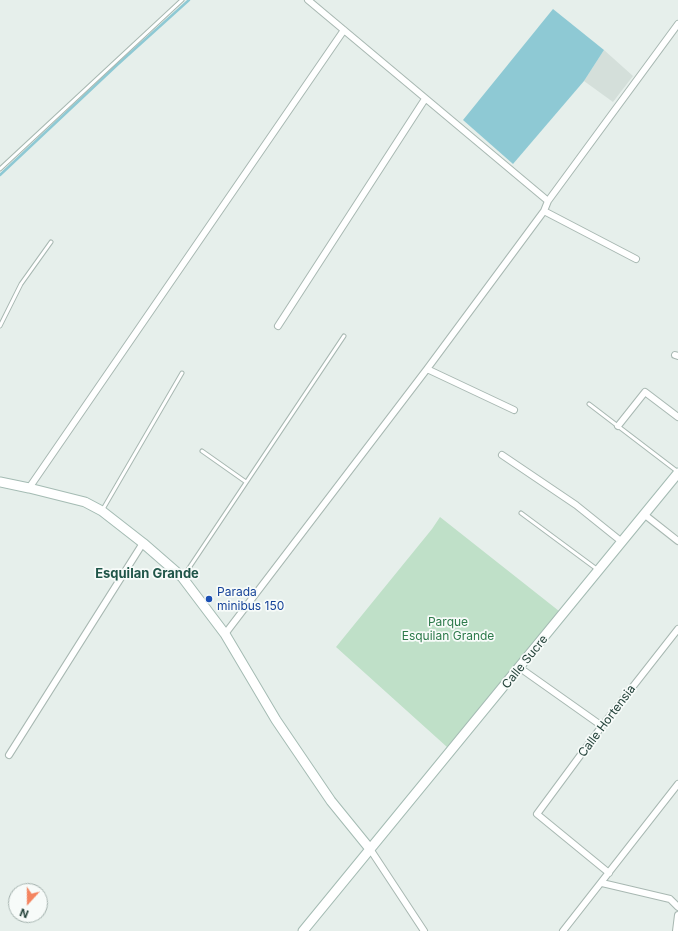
<!DOCTYPE html>
<html>
<head>
<meta charset="utf-8">
<style>
  body { margin:0 }
  #map { position:relative; width:678px; height:931px; overflow:hidden; background:#e6efeb; font-family:Inter,sans-serif }
  canvas { display:block }
  .north { position:absolute; left:8px; top:883px; width:40px; height:40px; box-sizing:border-box; background:#f7fbf9; border:1px solid #a3b1ad; border-radius:50%; rotate:201deg; font-size:11px; font-weight:700; line-height:16px; text-align:center; color:#24423a }
  .north::after { content:''; display:block; margin:auto; width:14px; height:18px; background:#f4845f; clip-path:polygon(50% 0,100% 100%,50% 72%,0 100%) }
</style>
</head>
<body>
<div id="map">
<canvas width="678" height="931"></canvas>
<div class="north">N</div>
</div>
<script>
const ctx = document.querySelector('canvas').getContext('2d');
ctx.lineJoin = 'round';
function paint(path, color) { ctx.fillStyle = color; ctx.fill(path, 'evenodd'); }
const poly = rows => new Path2D(rows.map(r => 'M' + r).join(''));
function stroke(path, color, width, dash) { ctx.strokeStyle = color; ctx.lineWidth = width; ctx.lineCap = dash ? 'butt' : 'round'; ctx.setLineDash(dash || []); ctx.stroke(path); }
function drawText(font, color, halo, rows, align = 'center') {
  ctx.font = font + ' Inter,sans-serif'; ctx.lineWidth = 3.5; ctx.setLineDash([]); ctx.textBaseline = 'middle'; ctx.strokeStyle = halo; ctx.fillStyle = color; for (const [text, x, y, turn = 0] of rows) {
    ctx.save(); ctx.translate(x, y); ctx.rotate((+turn || 0) * Math.PI / 180); ctx.textAlign = isNaN(turn) ? turn : align; if (halo) ctx.strokeText(text, 0, 0); ctx.fillText(text, 0, 0); ctx.restore();
  }
}
const built = poly([
  [604,50,633,76,613,102,584,81]
]);
const green = poly([
  [440,517,559,611,447,747,336,647,432,529]
]);
const water = poly([
  [553,9,604,50,584,81,513,164,463,120]
]);
const stream = poly([
  [0,175,117,65,189,0]
]);
const lane = poly([
  [0,169,182,0],
  [0,326,21,284,51,242],
  [589,404,678,472],
  [202,451,246,482],
  [103,509,182,373],
  [521,513,598,570],
  [183,577,344,336]
]);
const street = poly([
  [308,0,548,201],
  [544,211,636,259],
  [278,326,425,99],
  [675,355,678,356],
  [427,369,514,410],
  [618,426,645,392,678,417],
  [502,455,576,505,622,542],
  [29,488,344,30],
  [645,515,678,541],
  [225,634,427,369,544,211,548,201,678,24],
  [520,668,602,726],
  [9,755,143,543],
  [370,849,424,931],
  [609,873,537,814,602,726,678,629],
  [602,883,670,899,678,907],
  [563,931,678,784],
  [676,931,678,915]
]);
const secondary = poly([
  [0,482,29,488,85,502,102,511,143,543,182,577,225,634,276,720,331,801,370,849],
  [303,931,678,473]
]);
const markers = [
  [209,599,4,"#1a4fb4"]
];
const transitNames = [
  ["Parada",217,592],
  ["minibus 150",217,606]
];
const parkNames = [
  ["Parque",448,622],
  ["Esquilan Grande",448,636]
];
const streetNames = [
  ["Calle Sucre",525,662,-51],
  ["Calle Hortensia",607,721,-53]
];
const neighbourhoodNames = [
  ["Esquilan Grande",147,574]
];
paint(built, '#d4dfda');
paint(green, '#bfe0c8');
paint(water, '#8ec9d4');
stroke(stream, '#8ec9d4', 2.5);
stroke(lane, '#a8b8b2', 5);
stroke(street, '#a8b8b2', 8);
stroke(secondary, '#a4bbb3', 11);
stroke(lane, '#fff', 3);
stroke(street, '#fff', 6);
stroke(secondary, '#fff', 9);
for (const [x, y, r, color] of markers) { const dot = new Path2D(); dot.arc(x, y, r, 0, 2 * Math.PI); ctx.fillStyle = color; ctx.fill(dot); stroke(dot, '#f7fbf9', 1.5); }
drawText('12px', '#164399', '#f7fbf9', transitNames, 'left');
drawText('12px', '#2d7a4b', '#f7fbf9', parkNames);
drawText('12px', '#24423a', '#f7fbf9', streetNames);
drawText('bold 13px', '#1f5548', '#f7fbf9', neighbourhoodNames);
</script>
</body>
</html>
